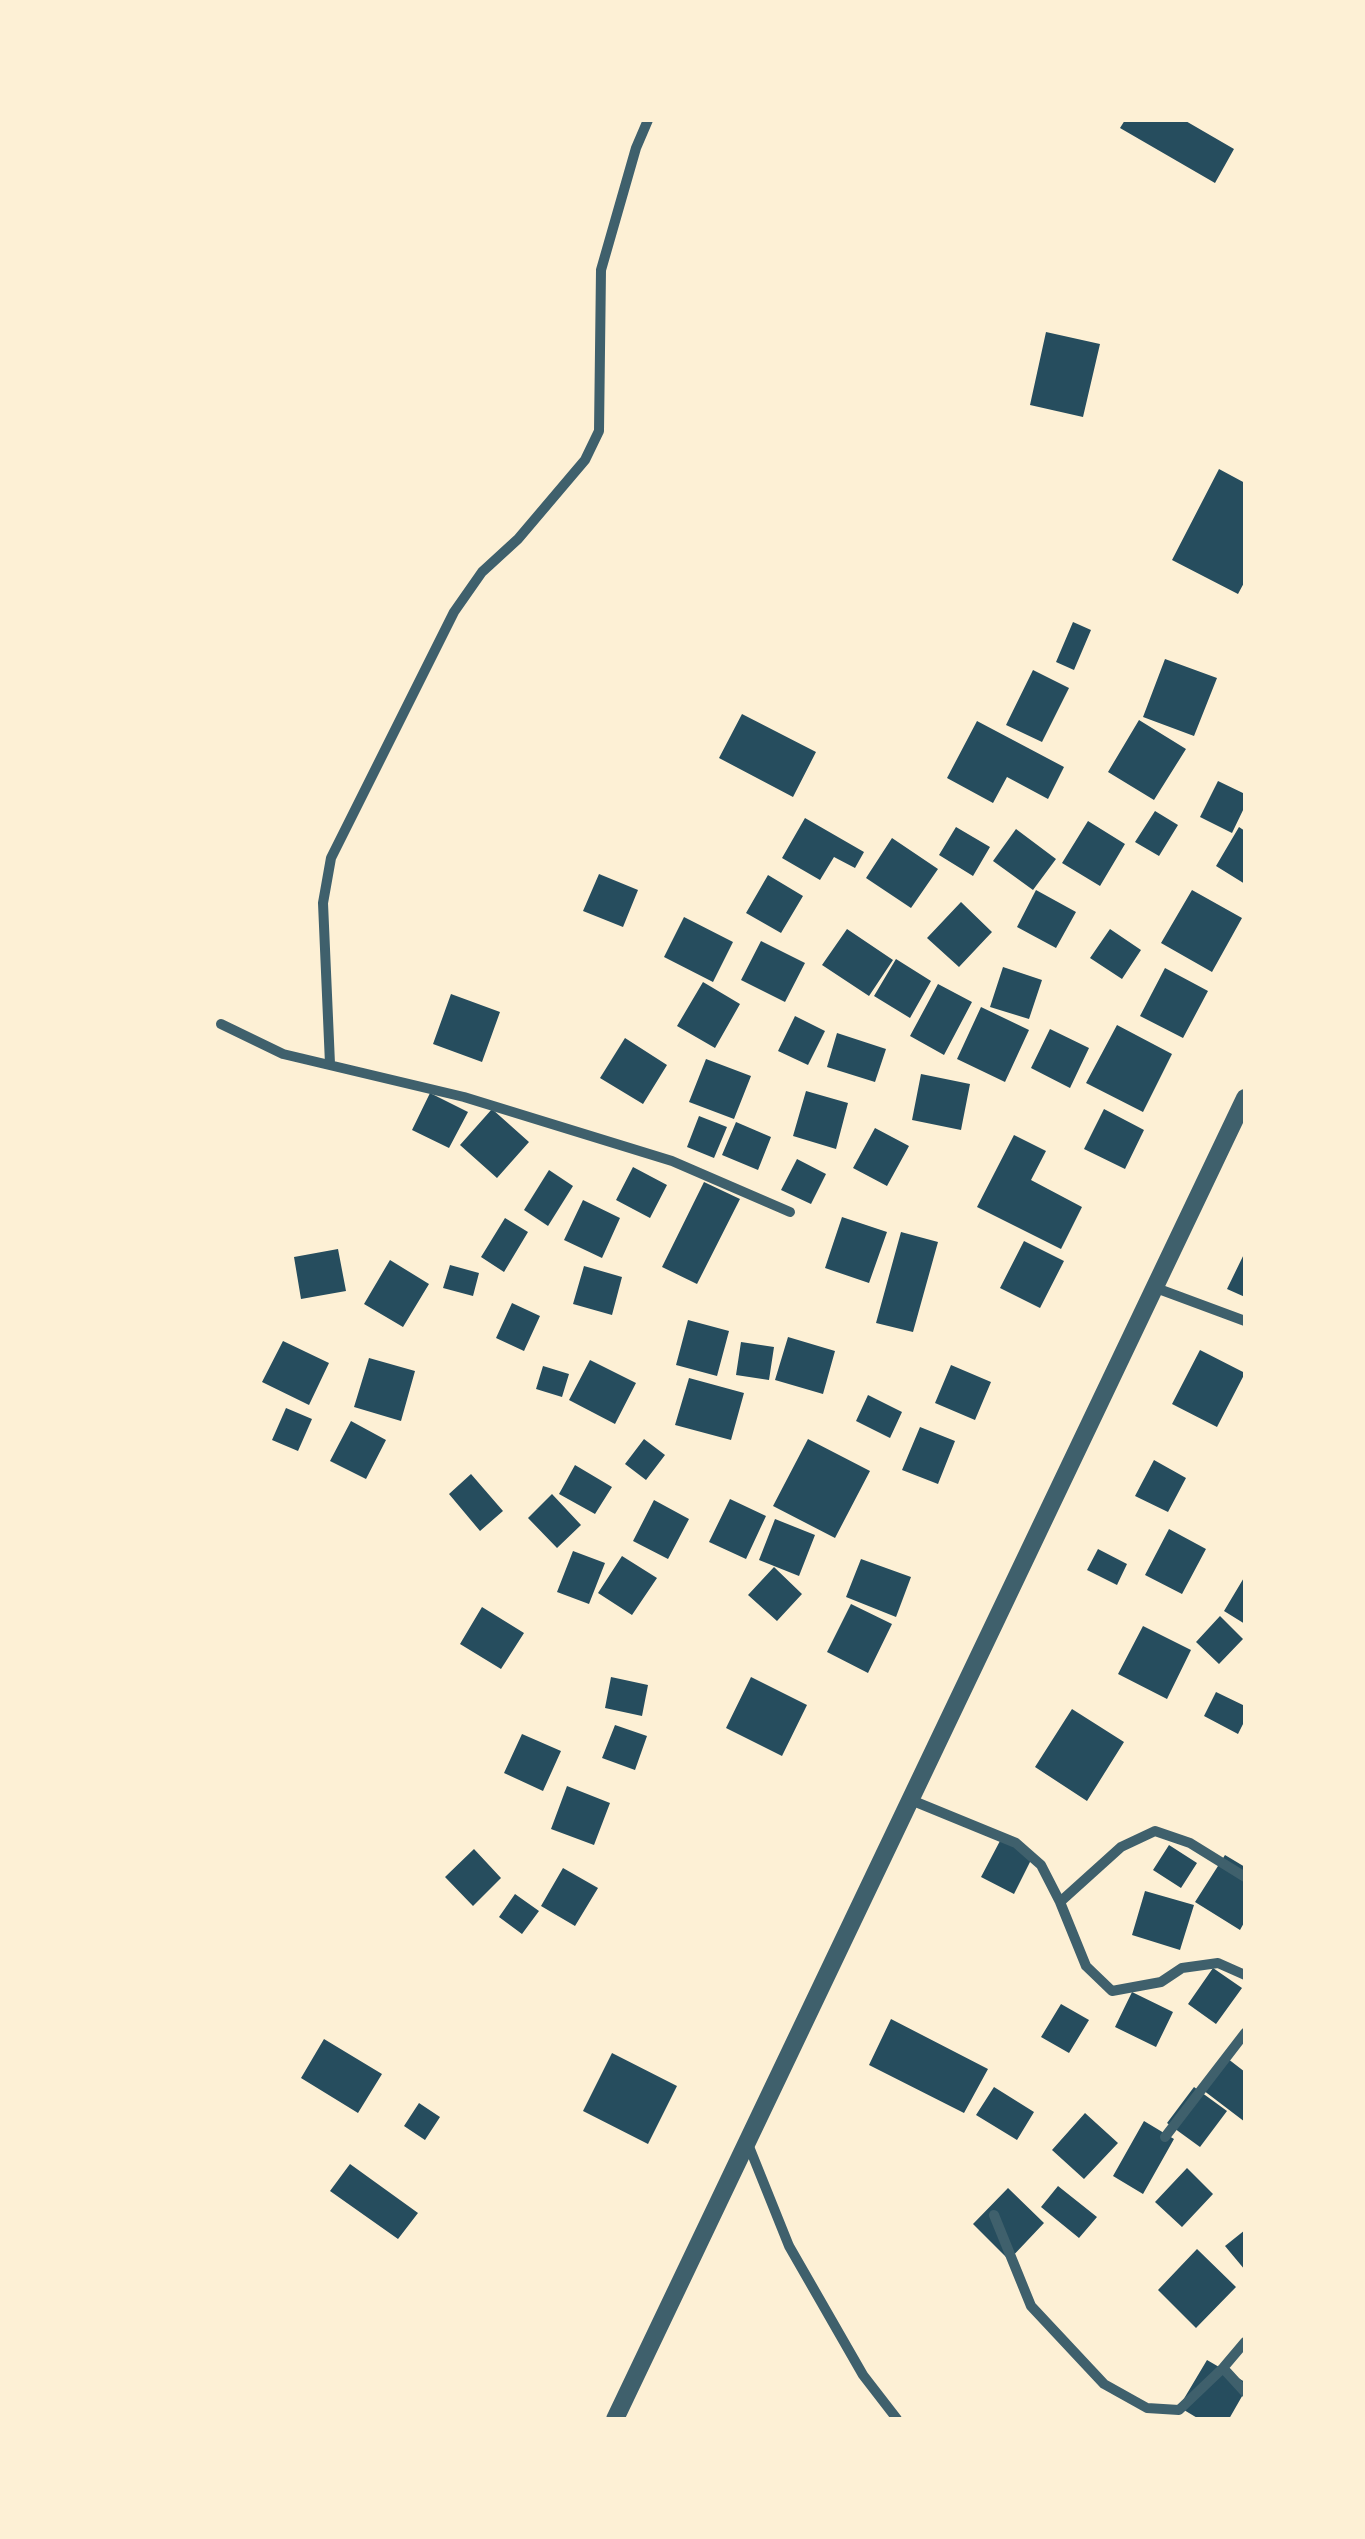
<!DOCTYPE html>
<html>
<head>
<meta charset="utf-8">
<style>
  body { margin:0 }
  #map { position:relative; width:1365px; height:2539px; overflow:hidden; background:#fdf0d5; font-family:"Fira Sans",sans-serif }
  canvas { display:block }
  .frame { position:absolute; inset:0; border:122px solid #fdf0d5; pointer-events:none }
</style>
</head>
<body>
<div id="map">
<canvas width="1365" height="2539"></canvas>
<div class="frame"></div>
</div>
<script>
const ctx = document.querySelector('canvas').getContext('2d');
ctx.lineJoin = 'round';
function paint(path, color) { ctx.fillStyle = color; ctx.fill(path, 'evenodd'); }
const poly = rows => new Path2D(rows.map(r => 'M' + r).join(''));
function stroke(path, color, width, dash) { ctx.strokeStyle = color; ctx.lineWidth = width; ctx.lineCap = dash ? 'butt' : 'round'; ctx.setLineDash(dash || []); ctx.stroke(path); }
const building = poly([
  [1125,120,1184,120,1234,149,1215,183,1120,128],
  [1046,332,1100,344,1083,417,1030,405],
  [1219,469,1245,483,1245,581,1238,594,1172,560],
  [1073,622,1091,630,1074,670,1056,662],
  [1165,659,1217,678,1194,736,1143,717],
  [1033,670,1069,688,1042,742,1006,725],
  [742,714,816,752,793,797,719,758],
  [1139,720,1186,749,1154,800,1108,772],
  [977,721,1064,767,1048,799,1007,777,993,803,947,778],
  [1218,781,1245,794,1245,806,1232,833,1200,817],
  [1155,811,1178,825,1159,856,1135,842],
  [805,818,864,852,855,868,834,857,820,880,782,858],
  [1088,821,1125,844,1100,886,1062,863],
  [956,827,990,847,973,876,939,855],
  [1239,827,1245,831,1245,884,1216,866],
  [1016,829,1056,859,1033,890,993,861],
  [892,838,938,869,911,908,866,878],
  [599,874,638,890,623,927,583,911],
  [768,875,803,896,781,933,746,913],
  [1036,890,1076,912,1056,948,1017,927],
  [1192,890,1242,918,1212,972,1161,943],
  [961,902,992,932,959,967,927,938],
  [684,917,733,942,713,982,664,957],
  [847,929,893,960,869,996,822,965],
  [1110,929,1141,950,1122,979,1090,958],
  [761,941,805,963,785,1002,741,980],
  [896,959,931,981,910,1018,874,996],
  [1003,967,1042,980,1029,1019,990,1007],
  [1165,968,1208,991,1183,1038,1140,1016],
  [703,982,740,1004,715,1048,677,1026],
  [938,984,972,1002,944,1055,910,1036],
  [451,994,500,1012,482,1062,433,1044],
  [981,1007,1029,1030,1005,1082,957,1059],
  [795,1016,825,1031,808,1065,778,1051],
  [1117,1025,1172,1054,1143,1112,1086,1083],
  [1050,1029,1089,1048,1070,1088,1031,1068],
  [837,1033,886,1049,875,1082,827,1067],
  [625,1038,667,1065,643,1104,600,1078],
  [706,1059,751,1076,734,1119,689,1102],
  [921,1074,970,1084,961,1130,912,1120],
  [806,1091,848,1103,836,1149,793,1136],
  [430,1093,468,1112,449,1148,412,1130],
  [492,1109,529,1142,497,1178,460,1145],
  [1104,1109,1144,1130,1125,1169,1084,1149],
  [699,1116,727,1127,714,1158,687,1147],
  [736,1122,771,1137,758,1170,722,1155],
  [875,1128,909,1146,887,1186,853,1168],
  [1014,1135,1046,1151,1031,1180,1082,1207,1061,1249,977,1207],
  [797,1159,826,1174,811,1204,781,1190],
  [633,1167,667,1185,650,1218,616,1200],
  [549,1170,573,1186,548,1226,524,1210],
  [704,1182,740,1199,697,1284,662,1267],
  [583,1200,620,1218,602,1258,564,1240],
  [842,1217,887,1232,869,1283,825,1268],
  [505,1218,528,1232,504,1272,481,1257],
  [901,1232,938,1242,913,1332,876,1323],
  [1024,1241,1064,1261,1040,1308,1000,1288],
  [338,1249,346,1291,301,1299,294,1257],
  [1245,1252,1245,1297,1227,1289],
  [390,1260,429,1284,403,1327,364,1304],
  [450,1265,479,1273,473,1296,443,1288],
  [584,1266,622,1277,612,1315,573,1304],
  [512,1303,540,1316,524,1351,496,1338],
  [688,1320,729,1331,717,1376,676,1365],
  [788,1337,835,1351,823,1394,775,1380],
  [283,1341,329,1363,309,1405,262,1382],
  [741,1342,774,1347,769,1380,736,1375],
  [1200,1350,1245,1373,1217,1427,1172,1404],
  [369,1358,415,1371,401,1421,354,1407],
  [590,1360,636,1383,615,1424,569,1400],
  [951,1365,991,1382,975,1420,935,1403],
  [543,1366,569,1374,562,1397,536,1389],
  [689,1378,744,1393,731,1440,675,1425],
  [868,1395,902,1412,890,1438,856,1421],
  [286,1408,312,1419,298,1451,272,1440],
  [351,1421,386,1440,366,1479,330,1461],
  [920,1427,955,1441,938,1484,902,1470],
  [644,1439,665,1455,646,1480,625,1464],
  [808,1439,870,1471,835,1538,773,1506],
  [1154,1460,1186,1478,1168,1512,1135,1496],
  [575,1465,612,1487,595,1514,559,1494],
  [471,1474,503,1511,480,1531,449,1494],
  [552,1494,581,1525,557,1548,528,1518],
  [730,1499,766,1516,746,1559,709,1542],
  [654,1500,689,1519,668,1559,633,1541],
  [775,1519,815,1535,799,1576,759,1560],
  [1169,1529,1206,1549,1182,1594,1145,1575],
  [1098,1549,1127,1564,1117,1585,1087,1570],
  [573,1551,605,1563,589,1604,557,1592],
  [622,1556,657,1578,632,1615,598,1593],
  [861,1559,911,1577,896,1617,846,1597],
  [774,1567,802,1594,777,1621,748,1595],
  [1245,1576,1245,1624,1224,1611],
  [851,1604,892,1624,868,1673,827,1652],
  [482,1607,524,1633,501,1669,460,1644],
  [1220,1616,1243,1639,1219,1664,1196,1642],
  [1143,1626,1191,1650,1167,1699,1118,1674],
  [611,1677,648,1685,642,1716,605,1708],
  [751,1677,807,1705,782,1756,726,1728],
  [1216,1692,1245,1706,1245,1720,1238,1734,1204,1716],
  [1072,1709,1124,1742,1087,1801,1035,1767],
  [615,1725,647,1736,635,1770,602,1758],
  [522,1734,561,1751,543,1791,504,1773],
  [567,1786,610,1803,594,1845,551,1829],
  [1001,1839,1033,1856,1014,1894,981,1877],
  [1169,1845,1197,1863,1181,1888,1153,1870],
  [474,1849,501,1878,473,1906,445,1877],
  [1225,1855,1245,1867,1245,1921,1240,1930,1195,1902],
  [563,1868,598,1888,575,1926,541,1906],
  [1145,1891,1194,1905,1180,1950,1132,1935],
  [515,1894,539,1911,522,1934,499,1917],
  [1213,1968,1242,1988,1216,2024,1188,2004],
  [1132,1992,1173,2012,1156,2047,1115,2027],
  [1061,2004,1089,2020,1069,2053,1041,2037],
  [891,2019,988,2069,964,2113,869,2065],
  [324,2039,382,2074,358,2113,301,2078],
  [612,2053,677,2086,648,2144,583,2111],
  [1223,2055,1245,2072,1245,2122,1199,2087],
  [994,2087,1034,2112,1017,2140,976,2115],
  [1194,2087,1227,2111,1200,2147,1167,2123],
  [419,2103,440,2117,425,2140,404,2126],
  [1085,2113,1118,2143,1084,2179,1052,2150],
  [1144,2121,1174,2139,1143,2194,1113,2176],
  [350,2164,418,2213,398,2239,330,2191],
  [1187,2168,1213,2194,1182,2227,1155,2202],
  [1058,2186,1097,2217,1079,2238,1041,2207],
  [1008,2188,1044,2223,1009,2260,973,2224],
  [1245,2230,1245,2270,1225,2246],
  [1197,2249,1236,2287,1196,2328,1158,2290],
  [1207,2360,1245,2382,1245,2391,1229,2419,1199,2419,1179,2407]
]);
const minor = poly([
  [221,1024,283,1054,464,1097,672,1161,790,1212],
  [330,1064,323,903,331,858,454,612,482,572,518,539,585,460,599,431,601,270,636,148,648,120],
  [1156,1288,1245,1321],
  [911,1800,1016,1843,1041,1865,1060,1902,1086,1966,1112,1991,1161,1982,1182,1968,1218,1963,1245,1975],
  [1060,1902,1121,1847,1155,1831,1190,1843,1245,1877],
  [1165,2137,1245,2033],
  [748,2144,789,2246,863,2375,897,2419],
  [994,2215,1031,2306,1104,2384,1147,2408,1179,2410,1223,2368,1245,2342],
  [1223,2368,1245,2392]
]);
const tertiary = poly([
  [615,2419,1245,1098]
]);
paint(building, '#264d5e');
stroke(minor, '#3f606c', 10);
stroke(tertiary, '#3f606c', 18);
</script>
</body>
</html>
